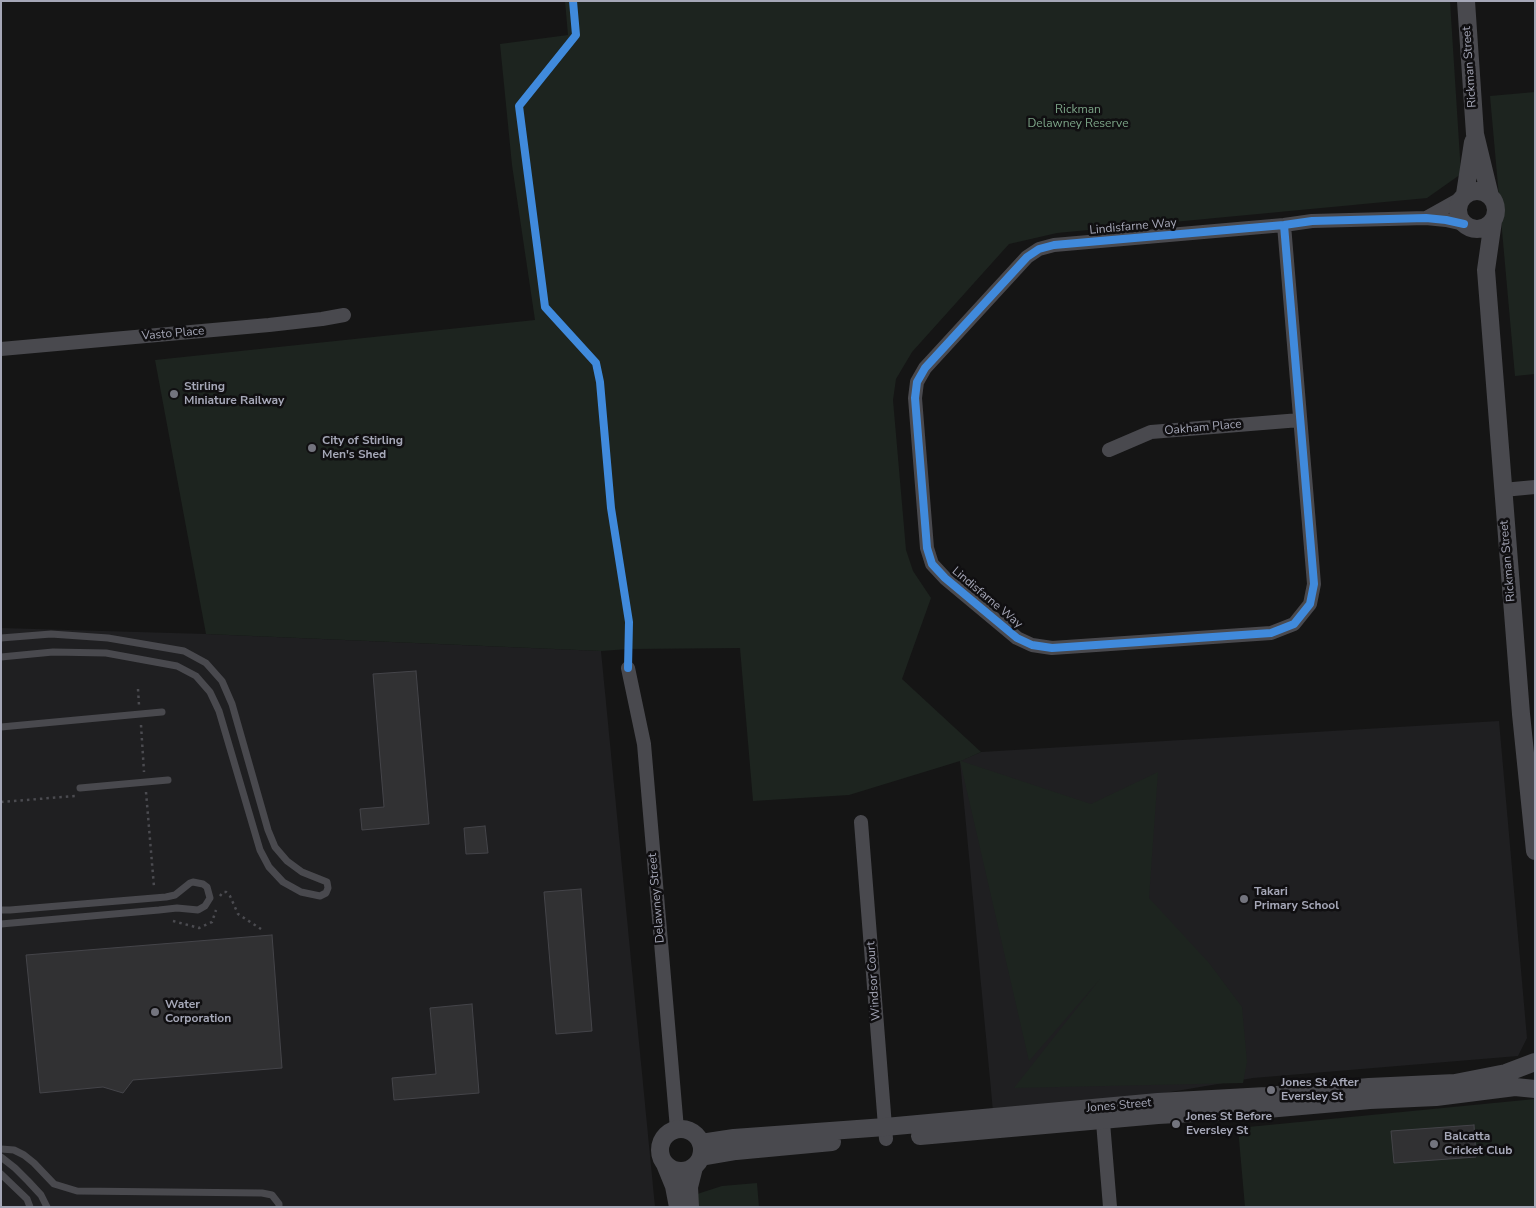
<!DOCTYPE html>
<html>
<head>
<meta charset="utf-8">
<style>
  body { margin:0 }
  #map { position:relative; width:1536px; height:1208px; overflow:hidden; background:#151515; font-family:"Nunito Sans",sans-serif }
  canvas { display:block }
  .frame { position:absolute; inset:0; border:2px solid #a5a7b7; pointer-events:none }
</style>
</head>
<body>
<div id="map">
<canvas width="1536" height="1208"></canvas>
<div class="frame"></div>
</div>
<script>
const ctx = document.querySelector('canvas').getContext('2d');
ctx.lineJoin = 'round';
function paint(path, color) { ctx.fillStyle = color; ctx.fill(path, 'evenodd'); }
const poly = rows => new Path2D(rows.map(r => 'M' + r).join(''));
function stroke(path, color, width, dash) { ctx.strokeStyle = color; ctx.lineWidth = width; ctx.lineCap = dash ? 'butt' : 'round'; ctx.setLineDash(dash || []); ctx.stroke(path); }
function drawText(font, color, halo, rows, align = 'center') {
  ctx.font = font + ' "Nunito Sans",sans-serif'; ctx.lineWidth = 5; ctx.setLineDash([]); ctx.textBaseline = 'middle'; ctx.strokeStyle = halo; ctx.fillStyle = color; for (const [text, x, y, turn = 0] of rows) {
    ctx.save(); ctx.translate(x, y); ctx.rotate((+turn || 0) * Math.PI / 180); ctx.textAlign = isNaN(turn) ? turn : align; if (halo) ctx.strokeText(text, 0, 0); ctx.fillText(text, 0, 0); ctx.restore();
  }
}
const built = poly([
  [1,628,206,634,601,651,655,1207,1,1207],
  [1499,721,1527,1038,1518,1056,1253,1078,994,1122,960,761,981,752]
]);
const green = poly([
  [565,1,1450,1,1461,174,1427,198,1057,233,1009,244,912,352,896,379,893,400,906,550,913,571,931,598,902,679,981,752,961,761,1091,804,1158,772,1149,898,1209,963,1242,1007,1247,1062,1243,1083,1014,1088,1100,979,1029,1061,960,761,849,795,753,801,740,648,629,649,601,651,206,634,155,360,535,320,512,165,500,44,568,35],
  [1535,92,1535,374,1515,376,1490,96],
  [1535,1099,1535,1207,1245,1207,1238,1128],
  [757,1183,759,1207,695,1207,694,1195,722,1186]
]);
const building = poly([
  [416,671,429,824,362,830,360,809,384,807,373,674,416,671],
  [485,826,488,853,466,854,464,828,485,826],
  [581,889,592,1031,556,1034,544,892,581,889],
  [272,935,282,1068,133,1080,123,1093,103,1087,40,1093,26,955,272,935],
  [472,1004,479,1093,394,1100,392,1078,436,1074,430,1008,472,1004],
  [1474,1125,1476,1157,1394,1163,1391,1131,1474,1125]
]);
const path = poly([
  [138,689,139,705],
  [141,725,144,772],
  [146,792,154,887],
  [1,802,75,796],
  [220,896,223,892,226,892,230,896,238,914,261,929],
  [173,921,199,928,212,922,216,910]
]);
const service = poly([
  [1,638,51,634,108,638,184,651,206,663,222,681,232,704,268,830,275,847,287,861,302,872,327,882,328,888,326,893,320,896,301,892,283,882,269,867,260,850,219,711,210,692,196,676,177,666,106,653,53,652,1,657],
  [1,727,162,712],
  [80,788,168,780],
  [1,910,10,910,166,897,175,895,190,883,193,882,203,884,207,887,210,898,205,906,198,910,177,908,159,910,1,924],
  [1,1149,14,1150,24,1155,34,1163,54,1184,77,1191,262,1193,272,1195,279,1204,279,1207],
  [1,1157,15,1168,28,1181,41,1195,47,1207],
  [1,1174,27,1199,30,1207]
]);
const minor = poly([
  [1426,218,1460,199],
  [1284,225,1314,584,1310,604,1294,624,1271,633,1052,648,1032,645,1017,638,945,578,932,564,927,548,915,398,917,382,925,368,1027,257,1039,249,1054,245,1284,225,1312,221,1426,218,1446,220,1464,224],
  [1,349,269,325,322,319,344,315],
  [1109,450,1151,432,1300,420],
  [1503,490,1535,487],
  [628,668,644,744,677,1129],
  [861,822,886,1139],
  [1102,1110,1110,1207]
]);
const tertiary = poly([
  [1466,1,1475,134,1490,196],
  '1458 210a19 19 0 1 1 38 0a19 19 0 1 1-38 0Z',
  [1465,194,1473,142],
  [1493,221,1486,270,1521,714,1535,851],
  '660 1150a21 21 0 1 1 42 0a21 21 0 1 1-42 0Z',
  [920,1136,1158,1115,1267,1109,1370,1100,1436,1097,1515,1087,1535,1089],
  [701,1143,734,1138,885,1127,1158,1102,1266,1096,1369,1087,1455,1083,1506,1073,1535,1062],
  [701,1157,736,1151,832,1142],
  [665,1164,674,1186,678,1207],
  [690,1207,689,1187,694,1167]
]);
const cycleway = poly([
  [573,1,576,35,519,106,545,307,596,363,600,382,611,508,629,622,628,668],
  [1284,225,1314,584,1310,604,1294,624,1271,633,1052,648,1032,645,1017,638,945,578,932,564,927,548,915,398,917,382,925,368,1027,257,1039,249,1054,245,1284,225,1312,221,1426,218,1446,220,1464,224]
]);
const markers = [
  [174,394,5,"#73747e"],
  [312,448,5,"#73747e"],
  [1244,899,5,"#73747e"],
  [155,1012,5,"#73747e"],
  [1271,1090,5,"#73747e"],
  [1176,1124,5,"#73747e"],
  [1434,1144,5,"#73747e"]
];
const streetNames = [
  ["Rickman Street",1470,67,-94],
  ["Lindisfarne Way",1133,227,-5],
  ["Vasto Place",173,334,-5],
  ["Oakham Place",1203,428,-5],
  ["Rickman Street",1508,561,-95],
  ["Lindisfarne Way",987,598,40],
  ["Delawney Street",657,898,-95],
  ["Windsor Court",874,981,-94],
  ["Jones Street",1119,1106,-5]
];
const parkNames = [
  ["Rickman",1078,110],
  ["Delawney Reserve",1078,124]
];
const poiNames = [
  ["Stirling",184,387],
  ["Miniature Railway",184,401],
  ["City of Stirling",322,441],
  ["Men's Shed",322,455],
  ["Takari",1254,892],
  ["Primary School",1254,906],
  ["Water",165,1005],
  ["Corporation",165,1019],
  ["Jones St After",1281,1083],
  ["Eversley St",1281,1097],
  ["Jones St Before",1186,1117],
  ["Eversley St",1186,1131],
  ["Balcatta",1444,1137],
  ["Cricket Club",1444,1151]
];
paint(built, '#1f1f21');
paint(green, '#1d241f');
paint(building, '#313133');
stroke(building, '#444449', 1);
stroke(path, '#4b4b50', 2.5, [2.5, 4]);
stroke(service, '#49494e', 7);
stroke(minor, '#49494e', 14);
stroke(tertiary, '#49494e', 18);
stroke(cycleway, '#408adc', 8);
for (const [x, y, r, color] of markers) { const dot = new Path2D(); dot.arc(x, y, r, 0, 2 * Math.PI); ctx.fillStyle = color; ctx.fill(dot); stroke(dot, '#100f11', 2); }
drawText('12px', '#a5a7b7', '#100f11', streetNames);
drawText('12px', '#7ba386', '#100f11', parkNames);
drawText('bold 12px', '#a5a7b7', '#100f11', poiNames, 'left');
</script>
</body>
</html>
